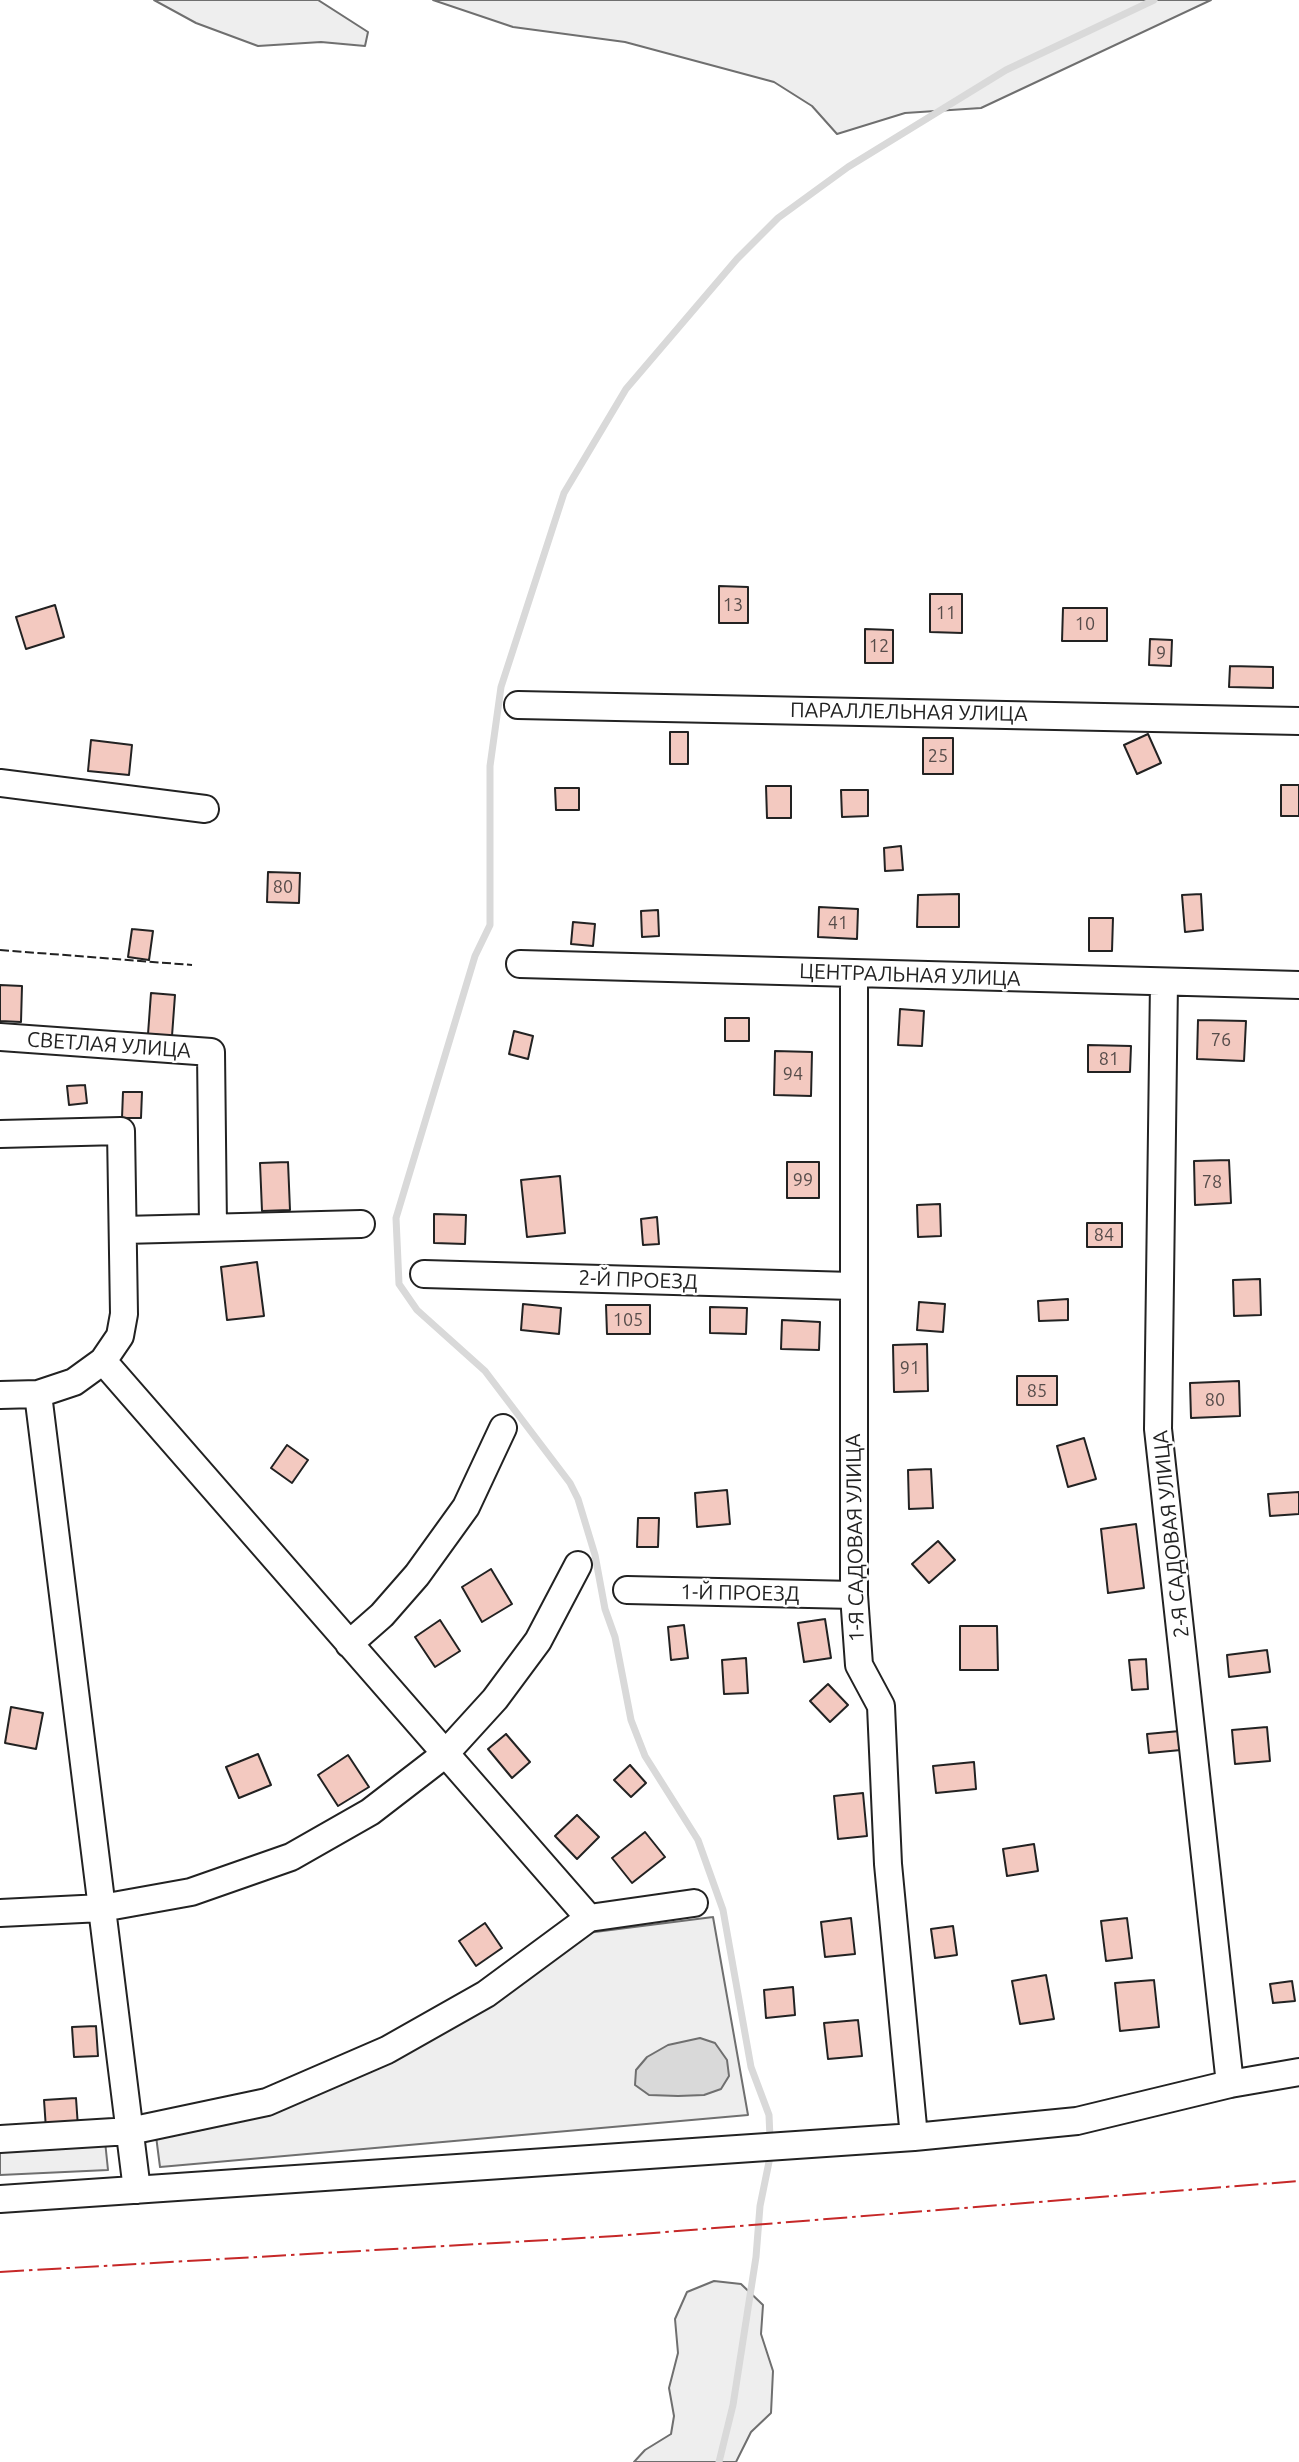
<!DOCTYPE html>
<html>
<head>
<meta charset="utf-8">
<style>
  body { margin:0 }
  canvas { display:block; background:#fff }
</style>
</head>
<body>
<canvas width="1299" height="2462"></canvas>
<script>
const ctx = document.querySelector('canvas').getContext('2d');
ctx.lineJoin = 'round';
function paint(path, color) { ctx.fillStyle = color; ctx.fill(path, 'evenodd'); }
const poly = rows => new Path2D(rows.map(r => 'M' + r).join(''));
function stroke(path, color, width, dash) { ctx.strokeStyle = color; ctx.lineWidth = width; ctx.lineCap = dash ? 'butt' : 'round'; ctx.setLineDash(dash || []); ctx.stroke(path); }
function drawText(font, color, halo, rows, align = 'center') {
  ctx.font = font + ' Ubuntu,sans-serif'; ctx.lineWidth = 5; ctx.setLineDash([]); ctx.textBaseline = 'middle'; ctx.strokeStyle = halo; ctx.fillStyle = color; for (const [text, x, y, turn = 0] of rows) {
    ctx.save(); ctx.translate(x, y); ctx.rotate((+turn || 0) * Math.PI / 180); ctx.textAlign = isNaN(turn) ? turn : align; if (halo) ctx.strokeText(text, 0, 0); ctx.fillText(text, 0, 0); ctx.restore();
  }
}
const green = poly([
  [154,0,318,0,368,32,365,46,321,42,258,46,196,23,154,0],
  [433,0,1211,0,981,108,905,113,837,134,812,106,774,82,625,42,513,27,433,0],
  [713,1917,748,2115,160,2167,156,2136,201,2130,272,2111,587,1933,713,1917],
  [105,2141,108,2170,0,2175,0,2146,105,2141],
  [714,2281,741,2284,763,2305,761,2334,773,2371,771,2413,751,2432,736,2462,634,2462,645,2450,671,2434,674,2416,669,2388,678,2353,675,2319,687,2292,714,2281]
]);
const water = poly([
  [700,2038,715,2043,727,2060,729,2076,721,2089,704,2095,678,2096,649,2095,635,2085,636,2070,647,2057,668,2045,700,2038]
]);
const stream = poly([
  [770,2138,769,2115,751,2067,723,1910,698,1840,645,1756,631,1720,615,1637,605,1609,595,1555,578,1499,570,1483,485,1371,417,1310,399,1284,396,1218,475,956,490,925,490,766,501,687,564,493,626,389,737,259,778,218,848,167,1006,70,1154,0],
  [719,2462,733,2405,756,2257,760,2206,770,2157]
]);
const building = poly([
  [719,586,748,587,748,623,719,623,719,586],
  [930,594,962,594,962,633,930,632,930,594],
  [55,605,64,637,26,649,16,617,55,605],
  [1063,608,1107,608,1107,641,1062,641,1063,608],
  [865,629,893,630,893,663,865,663,865,629],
  [1150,639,1172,640,1171,666,1149,665,1150,639],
  [1230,666,1273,667,1273,688,1229,687,1230,666],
  [670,732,688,732,688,764,670,764,670,732],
  [1148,734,1161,763,1137,774,1124,745,1148,734],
  [923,738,953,738,953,774,923,774,923,738],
  [91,740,132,745,129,775,88,771,91,740],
  [1281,785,1299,785,1299,816,1281,816,1281,785],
  [766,786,791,786,791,818,767,818,766,786],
  [555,788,579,788,579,810,556,810,555,788],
  [841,790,868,790,868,816,842,817,841,790],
  [901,846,903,870,885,871,884,848,901,846],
  [268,872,300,873,299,903,267,902,268,872],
  [959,894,959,927,917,927,918,895,959,894],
  [1201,894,1203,930,1185,932,1182,895,1201,894],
  [819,907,858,909,857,939,818,937,819,907],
  [658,910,659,936,642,937,641,911,658,910],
  [1089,918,1113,918,1112,951,1089,951,1089,918],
  [573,922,595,924,593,946,571,944,573,922],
  [132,929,153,931,149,960,128,957,132,929],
  [0,985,22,986,21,1022,0,1021,0,985],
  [151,993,175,995,172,1036,148,1034,151,993],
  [900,1009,924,1011,922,1046,898,1045,900,1009],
  [725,1018,749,1018,749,1041,725,1041,725,1018],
  [1198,1020,1246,1021,1244,1061,1197,1059,1198,1020],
  [514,1031,533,1036,528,1059,509,1054,514,1031],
  [1088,1045,1131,1046,1130,1072,1088,1072,1088,1045],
  [775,1051,812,1052,811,1096,774,1095,775,1051],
  [85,1085,87,1103,69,1105,67,1086,85,1085],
  [123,1092,142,1092,141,1118,122,1118,123,1092],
  [1229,1160,1231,1203,1195,1205,1194,1161,1229,1160],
  [288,1162,290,1210,262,1211,260,1163,288,1162],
  [787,1162,819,1162,819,1198,787,1198,787,1162],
  [560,1176,565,1233,527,1237,521,1180,560,1176],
  [940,1204,941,1236,918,1237,917,1205,940,1204],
  [434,1214,466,1215,465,1244,434,1243,434,1214],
  [657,1217,659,1244,643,1245,641,1219,657,1217],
  [1087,1223,1122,1223,1122,1247,1087,1247,1087,1223],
  [257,1262,264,1316,227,1320,221,1267,257,1262],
  [1260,1279,1261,1315,1234,1316,1233,1280,1260,1279],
  [1068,1299,1068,1320,1039,1321,1038,1301,1068,1299],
  [919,1302,945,1304,943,1332,917,1330,919,1302],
  [523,1304,561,1308,559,1334,521,1330,523,1304],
  [606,1305,650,1305,650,1334,607,1334,606,1305],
  [710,1307,747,1308,746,1334,710,1333,710,1307],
  [782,1320,820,1322,819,1350,781,1349,782,1320],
  [927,1344,928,1391,894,1392,893,1345,927,1344],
  [1017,1376,1057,1376,1057,1405,1017,1405,1017,1376],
  [1239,1381,1240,1416,1191,1418,1190,1383,1239,1381],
  [1084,1438,1096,1479,1068,1487,1057,1446,1084,1438],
  [287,1445,308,1460,292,1483,271,1468,287,1445],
  [931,1469,933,1508,909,1509,908,1470,931,1469],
  [727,1490,730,1524,697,1527,695,1493,727,1490],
  [1299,1492,1299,1514,1270,1516,1268,1494,1299,1492],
  [638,1518,659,1518,658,1547,637,1547,638,1518],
  [1136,1524,1144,1588,1108,1593,1101,1529,1136,1524],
  [938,1541,955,1560,929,1583,912,1564,938,1541],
  [491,1569,512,1604,482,1622,462,1587,491,1569],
  [825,1619,831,1658,804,1662,798,1623,825,1619],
  [440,1620,460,1651,435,1667,415,1637,440,1620],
  [684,1625,688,1658,671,1660,668,1627,684,1625],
  [960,1626,997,1626,998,1670,960,1670,960,1626],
  [1267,1650,1270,1672,1229,1677,1227,1655,1267,1650],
  [746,1658,748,1693,724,1694,722,1660,746,1658],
  [1146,1659,1148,1689,1132,1690,1129,1660,1146,1659],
  [828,1684,848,1705,830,1722,810,1701,828,1684],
  [11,1707,43,1713,36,1749,5,1743,11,1707],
  [1267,1727,1270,1761,1235,1764,1232,1730,1267,1727],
  [1180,1731,1181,1750,1149,1753,1147,1734,1180,1731],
  [506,1734,530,1762,512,1778,488,1749,506,1734],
  [258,1754,271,1785,239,1798,226,1767,258,1754],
  [348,1755,369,1787,338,1806,318,1775,348,1755],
  [974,1762,976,1789,936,1793,933,1766,974,1762],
  [630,1765,646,1783,631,1797,614,1780,630,1765],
  [863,1793,867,1836,838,1839,834,1796,863,1793],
  [577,1815,599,1837,577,1859,555,1836,577,1815],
  [645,1832,665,1857,632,1883,612,1858,645,1832],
  [1034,1844,1038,1871,1007,1876,1003,1849,1034,1844],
  [851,1918,855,1954,825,1957,821,1922,851,1918],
  [1127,1918,1132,1958,1106,1961,1101,1921,1127,1918],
  [485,1923,502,1948,476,1966,459,1941,485,1923],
  [953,1926,957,1955,935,1958,931,1929,953,1926],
  [1046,1975,1054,2019,1020,2024,1012,1981,1046,1975],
  [1154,1980,1159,2027,1120,2031,1115,1983,1154,1980],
  [1292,1981,1295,2001,1273,2003,1270,1984,1292,1981],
  [793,1987,795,2015,766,2018,764,1990,793,1987],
  [858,2020,862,2056,828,2059,824,2023,858,2020],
  [96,2026,98,2056,74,2057,72,2027,96,2026],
  [76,2098,78,2127,46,2129,44,2100,76,2098]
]);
const minor = poly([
  [518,705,1299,721],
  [0,783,205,809],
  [520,964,1299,985],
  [854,974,854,1595,859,1665,881,1706,888,1864,914,2137],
  [1164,982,1158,1429,1230,2084],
  [0,1037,211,1052,213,1227],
  [0,1134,121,1131,124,1314,120,1336,103,1361,74,1382,38,1394,0,1395],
  [123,1230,361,1224],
  [424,1274,852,1286],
  [103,1361,589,1918],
  [38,1394,137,2190],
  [627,1590,854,1595],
  [349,1644,382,1615,417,1575,466,1507,503,1428],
  [0,1913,102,1908,191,1892,291,1857,370,1812,444,1755,495,1699,538,1641,578,1565],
  [0,2139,130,2131,267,2102,387,2050,486,1994,589,1918,694,1903],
  [0,2199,914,2137,1077,2121,1230,2084,1299,2072]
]);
const fence = poly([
  [0,950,192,965]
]);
const power = poly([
  [0,2272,616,2236,1299,2181]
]);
const numberNames = [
  ["13",733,605],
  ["11",946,613],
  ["10",1085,624],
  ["12",879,646],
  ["9",1161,653],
  ["25",938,756],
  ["80",283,887],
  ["41",838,923],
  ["76",1221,1040],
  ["81",1109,1059],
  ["94",793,1074],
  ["99",803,1180],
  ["78",1212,1182],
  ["84",1104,1235],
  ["105",628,1320],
  ["91",910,1368],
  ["85",1037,1391],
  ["80",1215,1400]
];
const streetNames = [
  ["ПАРАЛЛЕЛЬНАЯ УЛИЦА",909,712,1],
  ["ЦЕНТРАЛЬНАЯ УЛИЦА",910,975,2],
  ["СВЕТЛАЯ УЛИЦА",109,1045,4],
  ["2-Й ПРОЕЗД",638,1280,2],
  ["2-Я САДОВАЯ УЛИЦА",1171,1534,-96],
  ["1-Я САДОВАЯ УЛИЦА",855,1538,-91],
  ["1-Й ПРОЕЗД",740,1593,1]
];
paint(green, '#eee');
stroke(green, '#6f6f6f', 2);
paint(water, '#d9d9d9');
stroke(water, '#6f6f6f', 2);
stroke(stream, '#d9d9d9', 7);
paint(building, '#f3c9c0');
stroke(building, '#222', 2);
stroke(minor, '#222', 30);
stroke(minor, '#fff', 26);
stroke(fence, '#222', 2, [9, 3.5]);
stroke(power, '#c62828', 2, [24, 5, 3.5, 5]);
drawText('18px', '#564c4a', null, numberNames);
drawText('21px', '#222', '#fff', streetNames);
</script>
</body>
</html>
